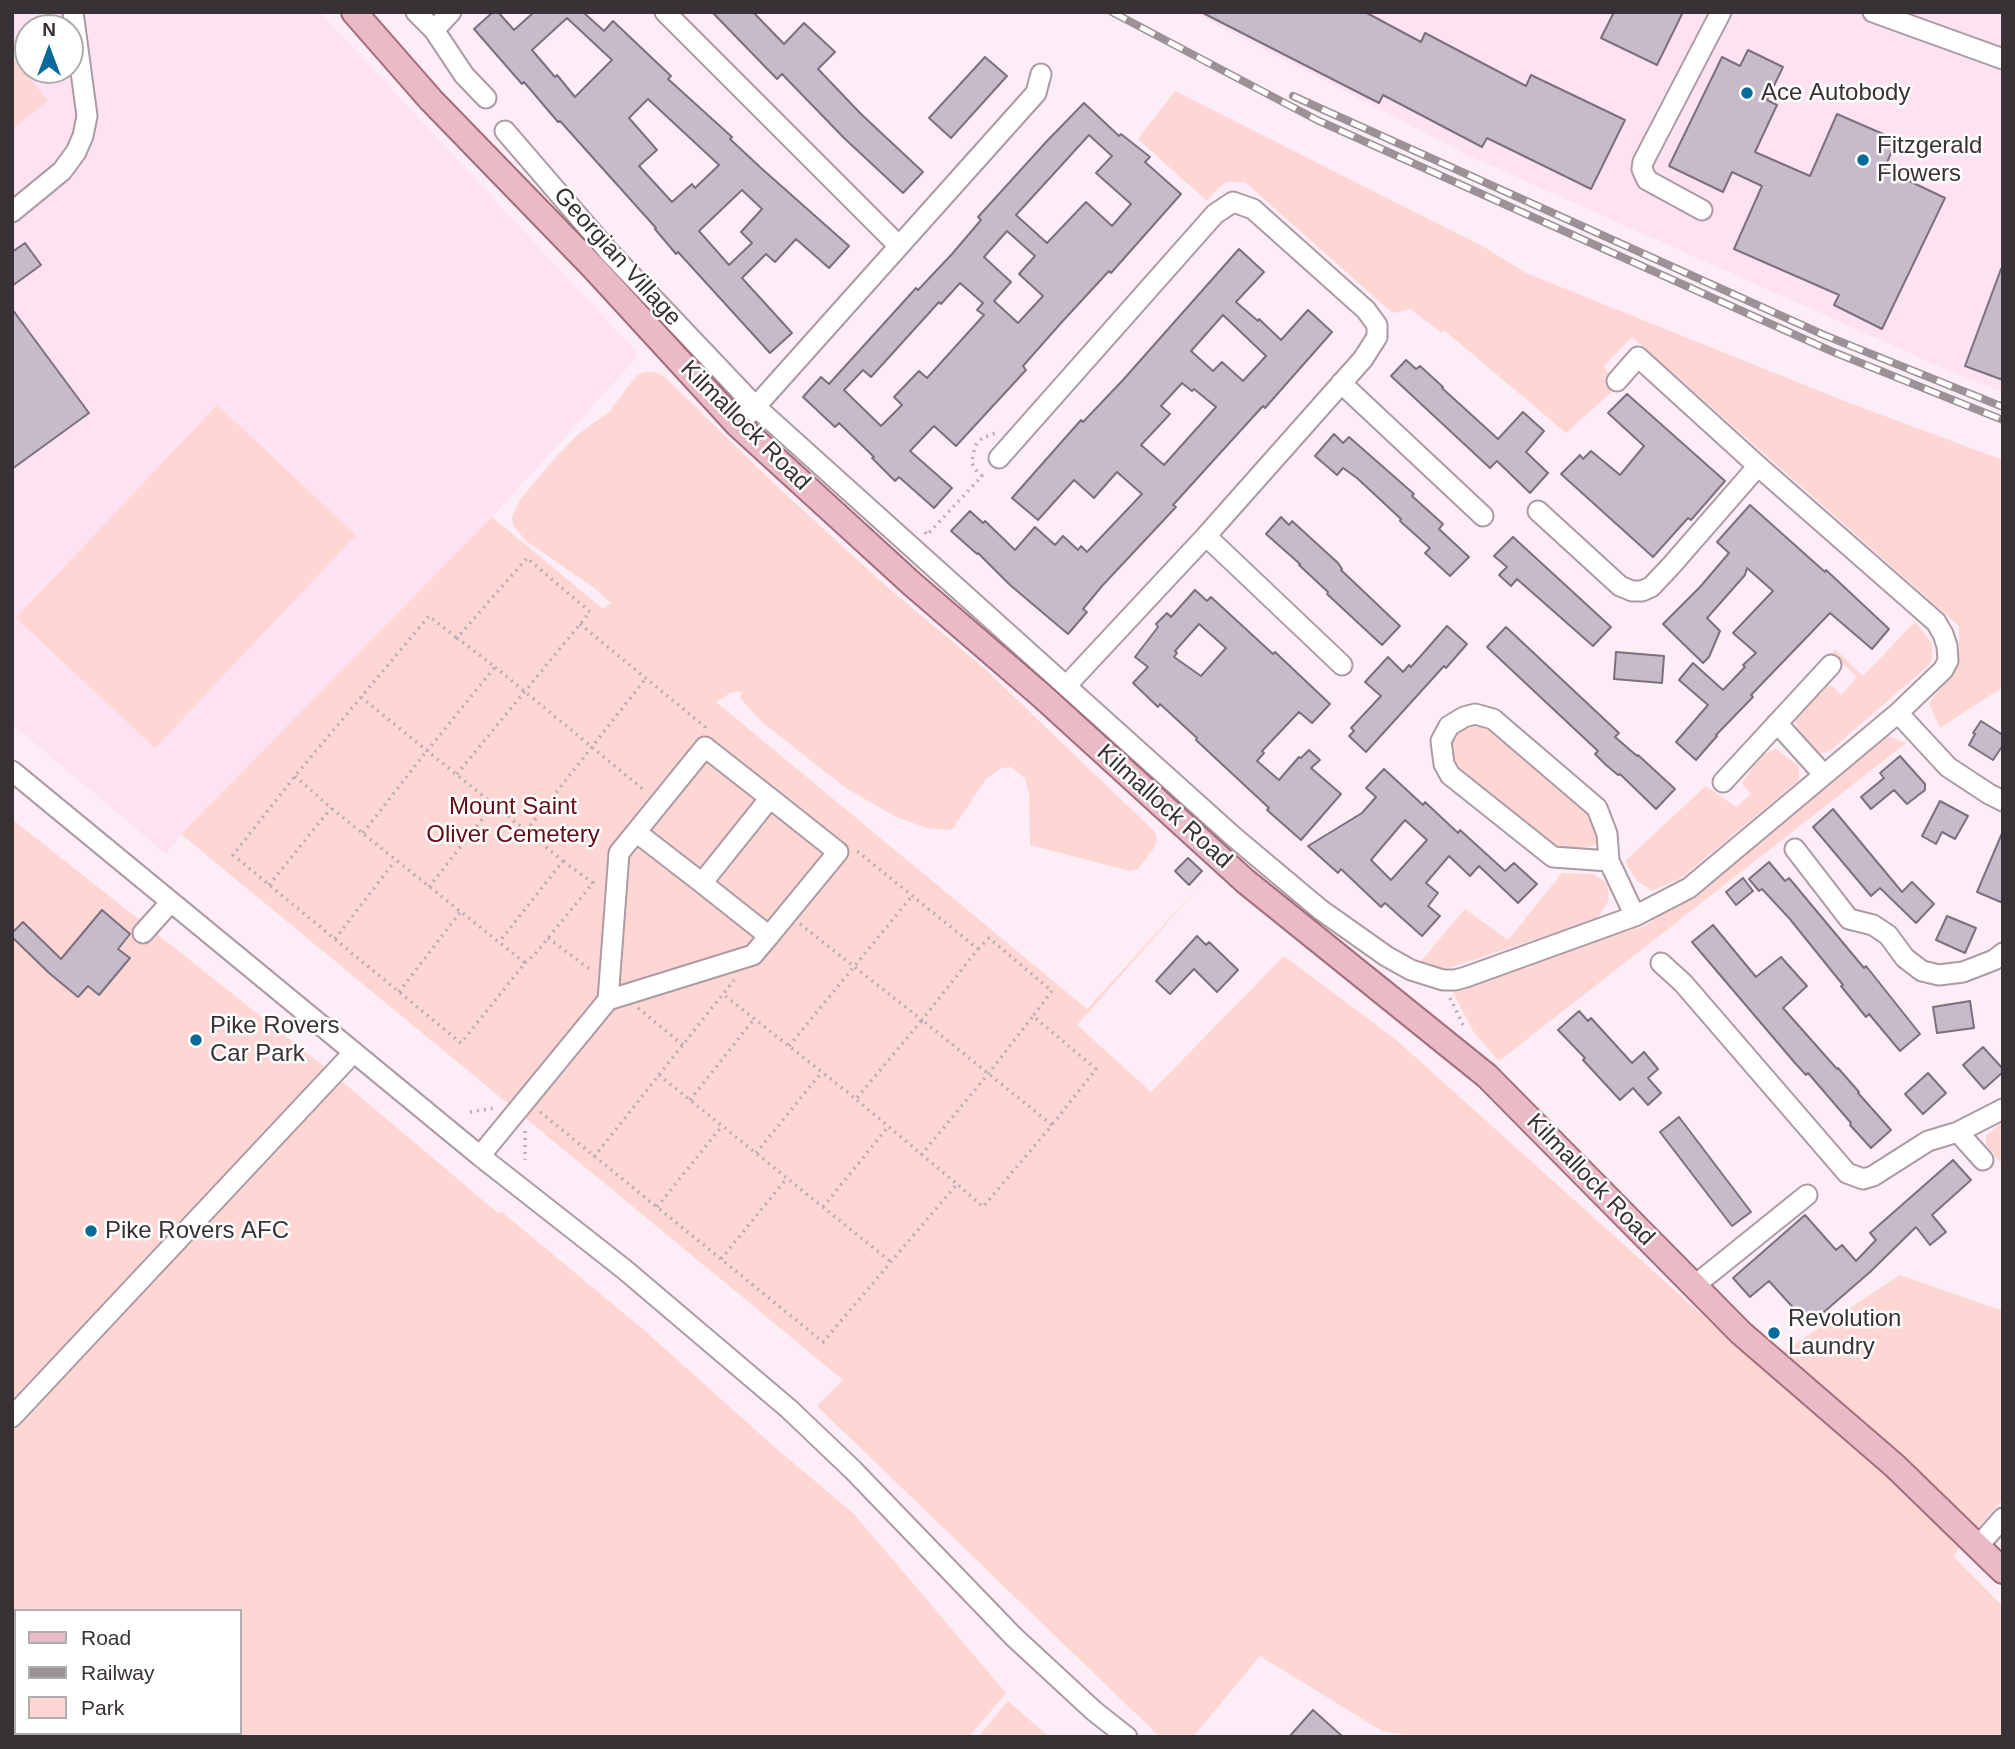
<!DOCTYPE html>
<html>
<head>
<meta charset="utf-8">
<style>
  body { margin:0 }
  #map { position:relative; width:2015px; height:1749px; overflow:hidden; background:#fdedf6; font-family:Arial,sans-serif }
  canvas { display:block }
  .frame { position:absolute; inset:0; border:14px solid #383135; pointer-events:none }
  .legend { position:absolute; left:14px; top:1609px; width:228px; height:126px; box-sizing:border-box; background:#fff; border:2px solid #afadae; margin:0; padding:9px 12px; list-style:none; font-size:21px; color:#383135 }
  .legend li { display:flex; align-items:center; gap:14px; height:35px }
  .legend b { width:35px; border:2px solid #afadae }
  .north { position:absolute; left:14px; top:14px; width:70px; height:70px; box-sizing:border-box; background:#fff; border:2px solid #afadae; border-radius:50%; rotate:0deg; font-size:19px; font-weight:700; line-height:28px; text-align:center; color:#383135 }
  .north::after { content:''; display:block; margin:auto; width:24px; height:32px; background:#086b99; clip-path:polygon(50% 0,100% 100%,50% 72%,0 100%) }
</style>
</head>
<body>
<div id="map">
<canvas width="2015" height="1749"></canvas>
<div class="frame"></div>
<ul class="legend">
<li><b style="height:9px;background:#eabbc7"></b>Road</li>
<li><b style="height:9px;background:#9c9197"></b>Railway</li>
<li><b style="height:19px;background:#fed7d4"></b>Park</li>
</ul>
<div class="north">N</div>
</div>
<script>
const ctx = document.querySelector('canvas').getContext('2d');
ctx.lineJoin = 'round';
function paint(path, color) { ctx.fillStyle = color; ctx.fill(path, 'evenodd'); }
const poly = rows => new Path2D(rows.map(r => 'M' + r).join(''));
function stroke(path, color, width, dash) { ctx.strokeStyle = color; ctx.lineWidth = width; ctx.lineCap = dash ? 'butt' : 'round'; ctx.setLineDash(dash || []); ctx.stroke(path); }
function drawText(font, color, halo, rows, align = 'center') {
  ctx.font = font + ' Arial,sans-serif'; ctx.lineWidth = 5; ctx.setLineDash([]); ctx.textBaseline = 'middle'; ctx.strokeStyle = halo; ctx.fillStyle = color; for (const [text, x, y, turn = 0] of rows) {
    ctx.save(); ctx.translate(x, y); ctx.rotate((+turn || 0) * Math.PI / 180); ctx.textAlign = isNaN(turn) ? turn : align; if (halo) ctx.strokeText(text, 0, 0); ctx.fillText(text, 0, 0); ctx.restore();
  }
}
const built = poly([
  [12,12,320,12,639,355,492,517,181,834,166,854,12,724],
  [28,28,70,28,70,70,28,70],
  [1192,12,2003,12,2003,392,1963,377,1472,157]
]);
const green = poly([
  [12,56,48,101,12,129],
  [1175,91,1484,247,1526,273,1847,402,2003,460,2003,687,1940,728,1929,704,1959,663,1959,626,1632,337,1604,366,1616,388,1566,433,1444,330,1442,333,1410,309,1395,313,1389,310,1245,182,1227,182,1218,188,1207,201,1138,139],
  [644,372,654,372,665,377,770,480,886,586,985,669,1155,832,1157,840,1154,848,1138,869,1130,871,1030,845,1029,794,1025,778,1011,767,1002,768,986,779,952,830,927,828,896,817,846,788,763,723,740,698,743,691,730,693,716,702,1087,1009,1213,871,1077,1025,1151,1092,1284,956,1394,1038,1760,1367,1900,1275,2003,1311,2003,1499,1953,1556,2003,1607,2003,1737,1418,1737,1382,1731,1260,1656,1193,1737,1160,1737,817,1406,843,1380,181,834,492,517,603,609,611,603,593,587,526,541,513,525,512,517,519,501,553,460,578,434,609,412,636,376],
  [217,405,356,535,155,748,16,618],
  [1915,622,1932,644,1932,658,1928,666,1840,742,1830,751,1820,754,1804,738,1794,720,1801,709,1824,686,1828,685,1833,687,1841,695,1857,677,1832,653,1835,649,1863,676],
  [1485,724,1594,816,1598,834,1595,845,1572,852,1554,850,1451,760,1451,745,1463,726],
  [1888,736,1906,743,1499,1061,1473,1031,1452,990,1647,925],
  [1776,749,1799,766,1799,780,1681,878,1652,891,1636,880,1625,861,1706,786,1736,807,1751,794,1742,783,1761,755],
  [12,819,326,1068,498,1213,502,1212,645,1331,771,1444,854,1514,1006,1693,969,1737,12,1737],
  [16,1611,240,1611,240,1733,16,1733],
  [1562,873,1594,874,1607,883,1609,900,1597,919,1446,969,1421,961,1465,909,1508,940],
  [2003,1122,2003,1160,2000,1162,1986,1145,1986,1135],
  [1008,1701,1049,1737,978,1737]
]);
const building = poly([
  [493,12,498,12,514,30,534,12,583,12,604,31,613,21,671,76,668,79,732,137,730,139,761,168,849,246,829,268,796,239,775,262,766,254,742,278,792,333,770,353,678,252,676,254,655,229,656,228,560,121,558,122,524,82,522,84,474,29,493,12],
  [567,18,612,60,575,97,557,75,555,77,532,50,567,18],
  [648,99,719,165,695,188,692,184,672,202,639,166,657,150,629,118,648,99],
  [742,190,762,209,741,232,752,243,729,265,699,231,742,190],
  [712,12,753,12,784,44,804,23,835,52,818,69,861,114,923,172,903,193,844,138,782,74,777,79,712,12],
  [1201,12,1365,12,1421,42,1425,33,1526,86,1531,75,1625,120,1591,189,1487,138,1482,147,1383,95,1379,103,1201,12],
  [1614,12,1683,12,1657,65,1601,38,1614,12],
  [1748,50,1783,67,1767,100,1777,105,1755,152,1810,176,1837,114,1897,140,1884,169,1945,198,1882,329,1834,305,1839,295,1734,249,1762,186,1732,172,1723,192,1669,166,1722,57,1740,66,1748,50],
  [985,57,1007,76,951,138,929,118,985,57],
  [1084,103,1119,136,1121,134,1150,157,1145,162,1181,194,1111,273,1109,271,1061,323,1023,366,1026,370,956,446,934,426,910,451,952,488,934,508,899,477,895,481,872,458,874,457,839,423,835,427,803,397,821,377,829,384,916,288,918,290,952,254,981,220,978,217,1047,141,1084,103],
  [1089,135,1112,156,1096,173,1131,204,1112,226,1086,202,1047,243,1016,215,1089,135],
  [1007,231,1035,256,1019,274,1043,296,1018,323,994,301,1011,282,984,257,1007,231],
  [960,283,983,303,977,310,984,315,927,378,919,371,894,397,902,405,881,426,844,390,863,370,871,377,939,302,941,304,960,283],
  [25,243,41,265,12,286,12,252,25,243],
  [1239,249,1264,272,1236,302,1258,321,1259,319,1281,340,1308,310,1332,332,1265,408,1263,406,1212,462,1173,505,1176,507,1102,586,1083,609,1087,612,1068,634,1010,585,978,553,977,554,951,531,970,511,983,523,985,521,1015,550,1035,527,1055,545,1063,536,1078,550,1081,546,1087,552,1142,494,1117,472,1094,498,1074,480,1038,520,1012,498,1081,420,1083,422,1123,380,1239,249],
  [1223,315,1266,356,1243,381,1222,362,1213,371,1191,351,1223,315],
  [1182,383,1192,391,1194,389,1216,407,1164,465,1141,445,1170,414,1161,406,1182,383],
  [2001,269,2003,269,2003,380,1965,366,2001,269],
  [12,309,89,413,12,469,12,309],
  [1406,360,1416,369,1420,366,1443,387,1442,388,1498,439,1523,412,1544,431,1526,452,1548,473,1530,493,1497,461,1490,468,1391,376,1406,360],
  [1627,394,1725,481,1691,520,1688,518,1653,557,1561,474,1580,455,1583,459,1591,451,1620,475,1644,446,1608,413,1627,394],
  [1334,434,1343,443,1349,437,1414,494,1412,496,1443,524,1439,529,1469,557,1450,576,1425,553,1430,548,1400,521,1401,519,1357,478,1343,468,1337,475,1315,456,1334,434],
  [1750,505,1825,572,1826,570,1889,629,1872,649,1830,613,1751,695,1753,697,1716,735,1717,736,1696,760,1676,742,1708,705,1679,680,1693,663,1723,690,1745,667,1743,665,1756,653,1733,633,1773,591,1747,568,1745,575,1707,618,1720,631,1709,657,1703,663,1663,624,1700,587,1729,553,1717,542,1750,505],
  [1281,517,1289,525,1292,521,1338,563,1342,569,1341,570,1400,626,1382,645,1327,594,1328,592,1299,565,1300,564,1266,534,1281,517],
  [1513,537,1611,627,1593,646,1517,579,1511,586,1499,575,1507,567,1494,556,1513,537],
  [1195,590,1207,601,1211,597,1273,654,1275,652,1330,704,1312,723,1299,712,1262,751,1264,753,1257,761,1279,780,1299,757,1301,758,1309,750,1320,760,1311,768,1341,794,1301,840,1267,810,1269,808,1196,740,1197,738,1160,704,1158,707,1133,683,1148,667,1135,657,1158,627,1156,624,1167,613,1171,617,1195,590],
  [1199,624,1226,648,1201,676,1174,657,1177,653,1175,651,1199,624],
  [1447,626,1467,644,1446,668,1444,666,1366,752,1349,736,1354,731,1351,728,1381,696,1365,682,1388,657,1403,672,1409,665,1411,667,1447,626],
  [1506,627,1619,733,1615,737,1637,756,1638,755,1675,789,1656,809,1620,774,1618,775,1606,765,1595,754,1598,751,1487,647,1506,627],
  [1616,652,1664,656,1662,683,1614,679,1616,652],
  [1981,721,2003,735,2003,745,1993,760,1969,745,1975,734,1973,733,1981,721],
  [1900,756,1925,784,1925,790,1907,804,1894,790,1871,809,1861,797,1884,778,1880,773,1900,756],
  [1384,769,1423,805,1425,802,1458,833,1460,830,1505,871,1514,863,1537,884,1518,903,1479,866,1470,876,1449,856,1426,883,1438,893,1428,906,1440,916,1422,936,1385,903,1381,907,1341,869,1338,873,1308,846,1362,813,1376,797,1366,788,1384,769],
  [1405,820,1427,840,1391,880,1371,860,1405,820],
  [1940,801,1968,816,1955,839,1942,832,1936,844,1922,836,1940,801],
  [1833,809,1902,892,1912,882,1934,904,1916,923,1880,888,1871,896,1813,827,1833,809],
  [2003,831,2003,903,1977,892,2003,831],
  [1188,858,1202,871,1189,885,1175,871,1188,858],
  [1769,862,1785,881,1789,878,1864,968,1866,966,1920,1034,1900,1051,1869,1014,1866,1017,1841,986,1843,985,1789,918,1762,889,1759,891,1749,879,1769,862],
  [1743,878,1753,891,1736,905,1726,892,1743,878],
  [102,910,130,934,118,949,130,958,99,995,88,986,78,997,49,973,12,937,12,933,23,922,61,959,102,910],
  [1947,916,1976,928,1965,953,1936,940,1947,916],
  [1713,925,1756,977,1781,957,1807,986,1783,1008,1837,1069,1838,1068,1859,1092,1858,1093,1891,1130,1871,1148,1850,1125,1851,1123,1808,1073,1806,1075,1795,1063,1692,942,1713,925],
  [1197,936,1206,945,1209,942,1238,970,1217,992,1194,969,1170,994,1156,981,1197,936],
  [1970,1001,1974,1028,1937,1033,1933,1007,1970,1001],
  [1579,1011,1588,1021,1591,1018,1632,1063,1644,1052,1658,1069,1648,1078,1661,1093,1648,1105,1633,1088,1620,1100,1583,1060,1585,1058,1558,1030,1579,1011],
  [1983,1047,2003,1069,2003,1072,1984,1089,1963,1065,1983,1047],
  [1928,1073,1946,1093,1923,1114,1905,1094,1928,1073],
  [1679,1117,1751,1212,1732,1226,1660,1132,1679,1117],
  [1953,1160,1971,1180,1932,1215,1946,1232,1930,1245,1916,1227,1870,1272,1809,1325,1769,1281,1750,1297,1733,1278,1805,1215,1836,1250,1842,1245,1856,1261,1876,1240,1870,1233,1953,1160],
  [1313,1710,1343,1737,1289,1737,1313,1710]
]);
const path = poly([
  [925,532,927,535,982,476,976,470,972,463,973,454,976,445,982,438,996,433],
  [580,624,705,727,705,730],
  [495,667,645,791],
  [361,697,563,861,499,942],
  [427,751,495,667,457,638,527,558,590,612,457,774],
  [295,776,331,808,525,963,461,1043,233,855,295,776,429,616,457,638],
  [526,831,646,678],
  [363,833,428,749],
  [269,885,331,808],
  [429,887,494,804],
  [800,924,922,1020,978,949,857,851],
  [548,938,591,970],
  [335,939,395,861],
  [978,949,989,938,1052,991,1033,1016,1096,1069,1052,1125],
  [525,963,535,954,593,883,563,861],
  [399,992,461,911],
  [1450,998,1465,1029],
  [638,1008,683,1045],
  [789,1046,912,896],
  [659,1075,891,1262],
  [690,1100,754,1019],
  [857,1100,957,1184],
  [470,1112,495,1108],
  [540,1112,823,1342,957,1184,983,1207,1052,1125,922,1020,856,1099,723,994],
  [525,1131,525,1160],
  [756,1153,822,1072],
  [921,1155,989,1073,1033,1016],
  [594,1157,734,980],
  [657,1207,722,1126],
  [823,1207,888,1127],
  [721,1259,787,1178]
]);
const minor = poly([
  [416,12,434,30,464,75,486,98],
  [665,12,899,246],
  [1873,12,2003,59],
  [434,30,451,12],
  [505,131,610,253,756,407,1066,686,1206,536,1363,359,1377,337,1377,325,1366,310,1253,209,1233,202,1215,214,999,458],
  [1702,210,1647,180,1642,169,1643,162,1721,12],
  [12,212,62,171,76,152,83,136,87,116,73,12],
  [1341,383,1483,516],
  [749,414,1036,93,1041,74],
  [1538,511,1620,586,1632,591,1642,591,1651,587,1670,567,1758,466],
  [1206,536,1342,665],
  [1066,686,1234,837,1321,910,1386,956,1411,970,1443,980,1455,980,1466,977,1635,916,1689,888,1898,713,1943,670,1948,661,1947,646,1943,634,1936,622,1758,466,1638,357,1617,381],
  [1898,713,1948,767,1989,794,2003,801],
  [1777,723,1824,775],
  [12,771,480,1156,624,1269,789,1409,853,1470,1014,1637,1094,1711,1127,1737],
  [1723,782,1831,665],
  [1795,849,1849,919,1873,925,1888,935,1905,958,1922,971,1939,975,1963,972,1994,960,2003,953],
  [1609,861,1553,857,1450,775,1444,764,1441,741,1449,726,1464,717,1475,714,1493,719,1597,808,1607,834,1609,861,1635,916],
  [702,883,769,936,838,852,770,798],
  [143,933,170,903],
  [1661,963,1683,983,1847,1173,1863,1179,1873,1176,1928,1141,1958,1132,2003,1109],
  [608,1000,619,853,705,747,770,798,702,883,636,832],
  [1958,1132,1983,1160],
  [480,1156,608,1000,753,955,769,936],
  [1694,1286,1807,1195],
  [12,1417,354,1052],
  [1979,1545,2003,1518]
]);
const major = poly([
  [354,12,431,100,593,267,738,425,911,583,1042,696,1245,881,1487,1076,1741,1333,1895,1466,2003,1571]
]);
const rail = poly([
  [1112,12,1317,120,1831,351,2003,420],
  [1293,96,1824,335,2003,407]
]);
const markers = [
  [1747,93,7,"#086b99"],
  [1863,160,7,"#086b99"],
  [196,1040,7,"#086b99"],
  [91,1231,7,"#086b99"],
  [1774,1333,7,"#086b99"]
];
const poiNames = [
  ["Ace Autobody",1761,93],
  ["Fitzgerald",1877,146],
  ["Flowers",1877,174],
  ["Pike Rovers",210,1026],
  ["Car Park",210,1054],
  ["Pike Rovers AFC",105,1231],
  ["Revolution",1788,1319],
  ["Laundry",1788,1347]
];
const streetNames = [
  ["Georgian Village",617,257,48],
  ["Kilmallock Road",745,426,45],
  ["Kilmallock Road",1164,807,42],
  ["Kilmallock Road",1590,1180,46]
];
const parkNames = [
  ["Mount Saint",513,807],
  ["Oliver Cemetery",513,835]
];
paint(built, '#fde2f2');
paint(green, '#fed7d4');
paint(building, '#c7baca');
stroke(building, '#7c707e', 2);
stroke(minor, '#ac9aa5', 23);
stroke(major, '#a36d7c', 28);
stroke(path, '#b9acb4', 3.5, [2, 5]);
stroke(minor, '#fff', 19);
stroke(major, '#eabbc7', 24);
stroke(rail, '#9c9197', 8);
stroke(rail, '#fff', 5, [16]);
for (const [x, y, r, color] of markers) { const dot = new Path2D(); dot.arc(x, y, r, 0, 2 * Math.PI); ctx.fillStyle = color; ctx.fill(dot); stroke(dot, '#fff', 2.5); }
drawText('24px', '#383135', '#fff', poiNames, 'left');
drawText('24px', '#383135', '#fff', streetNames);
drawText('24px', '#650d15', '#fff', parkNames);
</script>
</body>
</html>
